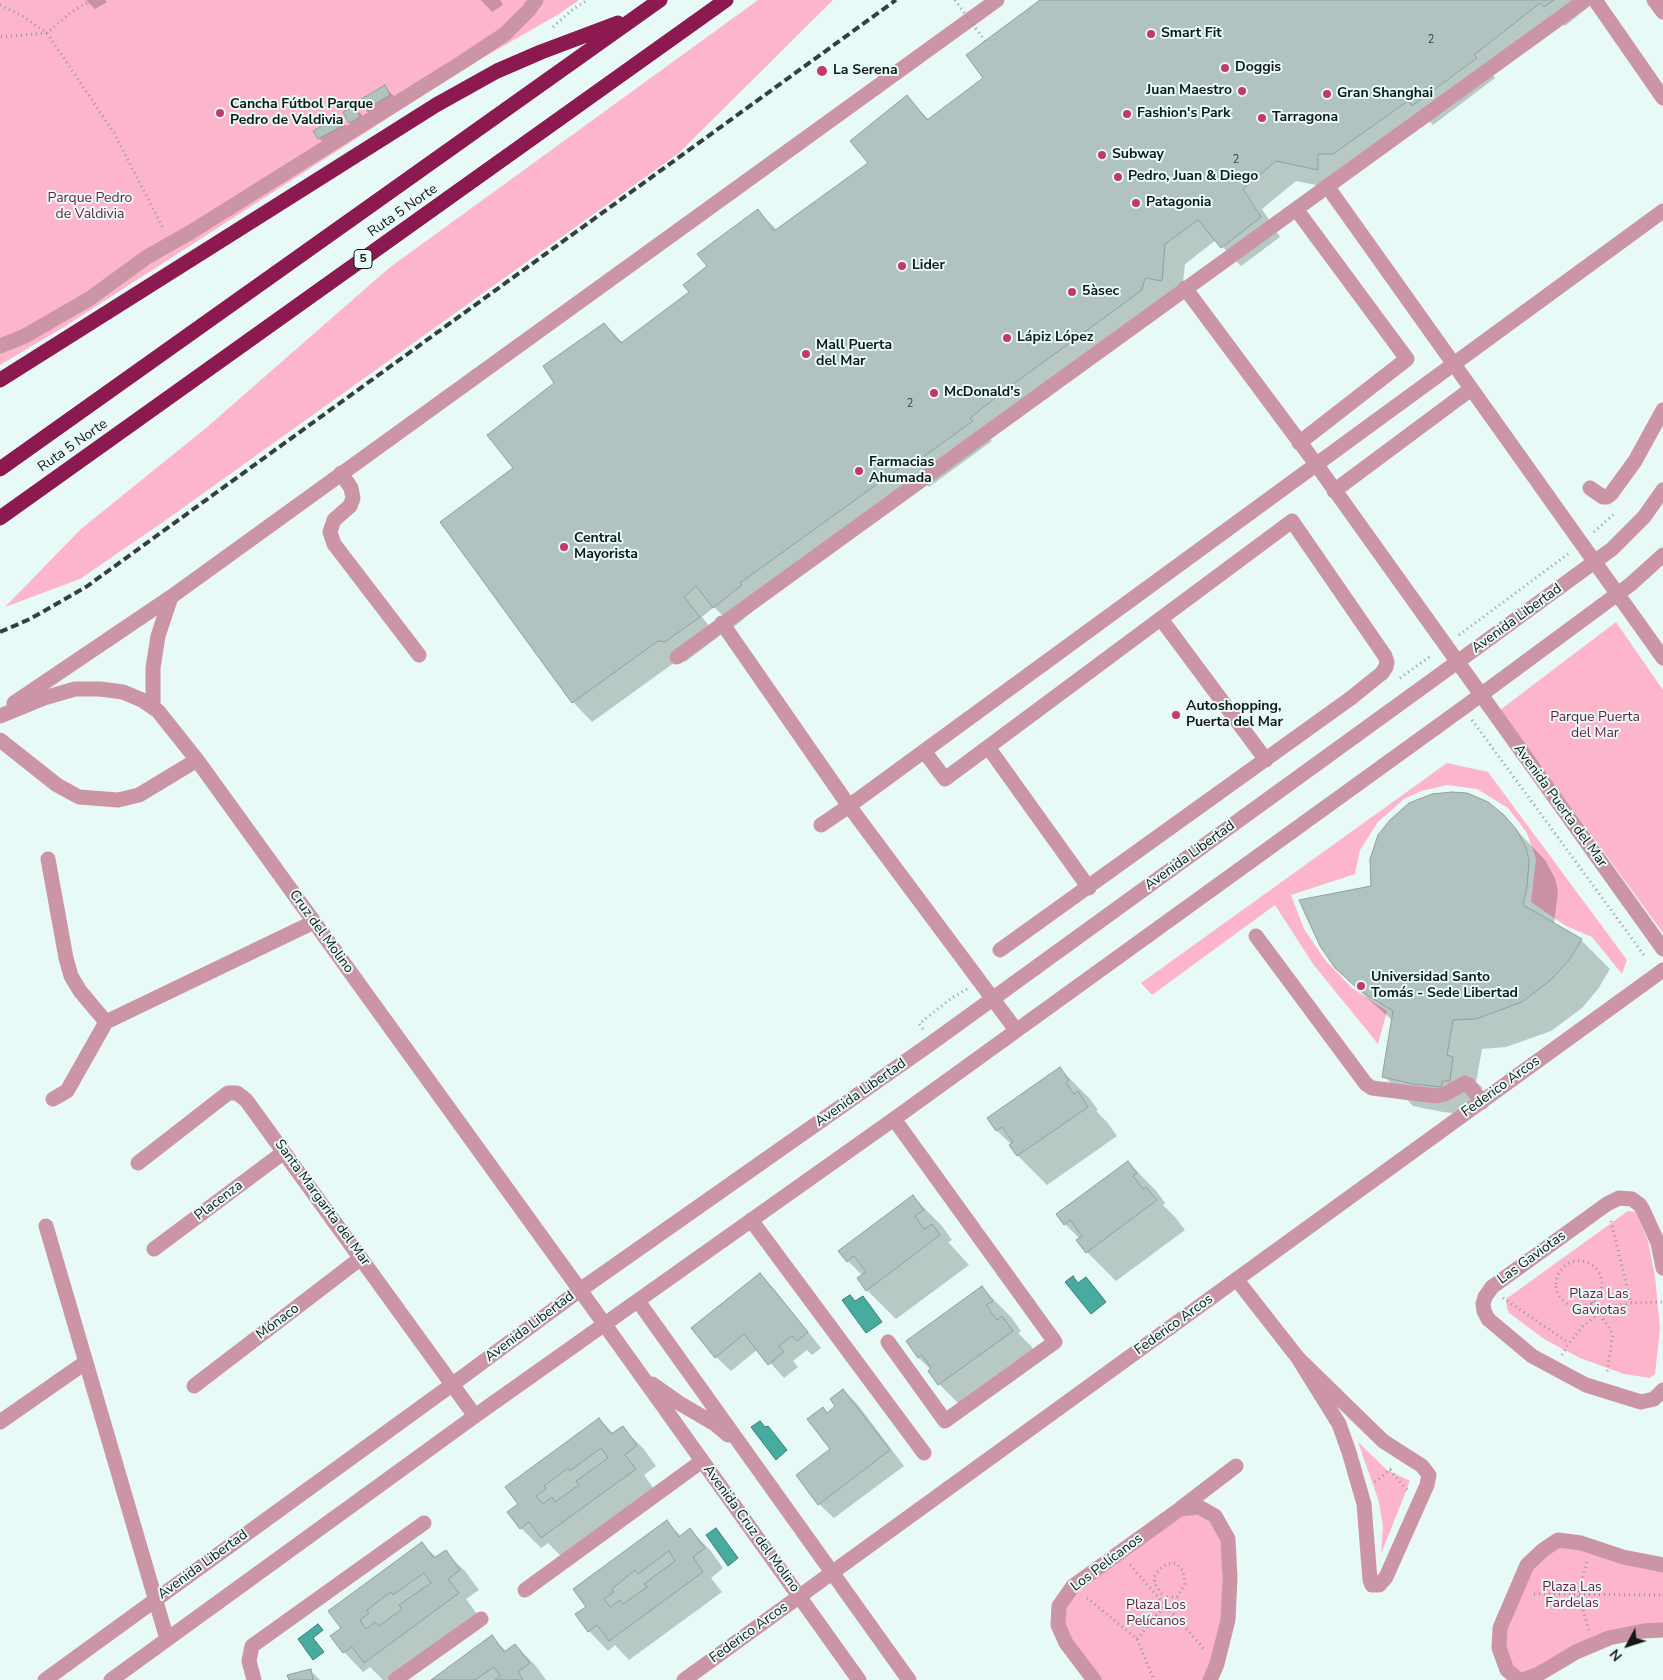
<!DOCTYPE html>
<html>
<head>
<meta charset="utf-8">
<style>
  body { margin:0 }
  #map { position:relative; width:1663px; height:1680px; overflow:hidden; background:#e7faf7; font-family:"Nunito Sans",sans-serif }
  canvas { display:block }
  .north { position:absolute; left:1603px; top:1620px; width:50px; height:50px; -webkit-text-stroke:4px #e7faf7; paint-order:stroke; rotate:230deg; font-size:14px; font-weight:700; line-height:20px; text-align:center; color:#111817 }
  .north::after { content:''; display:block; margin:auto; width:18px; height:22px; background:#111817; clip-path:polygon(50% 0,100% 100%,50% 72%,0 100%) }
</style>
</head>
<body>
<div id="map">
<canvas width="1663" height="1680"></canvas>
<div class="north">N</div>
</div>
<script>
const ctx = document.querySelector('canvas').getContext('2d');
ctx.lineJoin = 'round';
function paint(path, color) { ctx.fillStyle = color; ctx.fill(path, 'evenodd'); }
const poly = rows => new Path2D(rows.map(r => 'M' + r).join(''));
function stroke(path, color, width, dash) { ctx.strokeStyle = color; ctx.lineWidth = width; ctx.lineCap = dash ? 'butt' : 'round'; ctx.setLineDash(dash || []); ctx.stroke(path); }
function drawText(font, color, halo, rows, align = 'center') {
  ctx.font = font + ' "Nunito Sans",sans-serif'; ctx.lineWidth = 4; ctx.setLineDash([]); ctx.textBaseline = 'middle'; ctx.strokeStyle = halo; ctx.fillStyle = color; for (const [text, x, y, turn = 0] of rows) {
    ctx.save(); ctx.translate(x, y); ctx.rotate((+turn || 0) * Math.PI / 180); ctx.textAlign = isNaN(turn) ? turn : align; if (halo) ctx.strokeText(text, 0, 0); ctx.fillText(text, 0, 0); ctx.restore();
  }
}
const green = poly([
  [0,0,579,0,559,14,472,64,64,327,0,365],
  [758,0,833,0,679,153,166,520,80,579,5,607,81,529,206,428,389,268],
  [1616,622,1663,690,1663,933,1500,710],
  [1447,763,1488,772,1627,960,1622,974,1592,937,1566,926,1531,902,1536,859,1527,833,1508,808,1477,789,1447,785,1421,791,1404,799,1378,822,1360,850,1355,874,1291,895,1304,929,1326,961,1352,988,1387,1011,1378,1044,1313,964,1275,905,1152,995,1141,983],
  [1628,1211,1636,1212,1648,1241,1655,1276,1660,1328,1655,1374,1650,1378,1624,1374,1580,1358,1544,1339,1509,1313,1507,1308,1506,1299],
  [1358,1442,1387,1470,1410,1481,1381,1554,1383,1527,1379,1502],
  [1198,1513,1211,1520,1222,1541,1223,1620,1214,1660,1204,1680,1101,1680,1071,1640,1063,1624,1064,1608,1076,1590,1182,1514],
  [1560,1545,1663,1570,1663,1625,1521,1674,1511,1666,1504,1647,1506,1630,1532,1568]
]);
const water = poly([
  [1073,1276,1078,1283,1086,1277,1106,1302,1091,1314,1065,1282,1073,1276],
  [850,1295,855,1301,863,1296,882,1322,866,1333,842,1300,850,1295],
  [760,1421,765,1427,768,1426,787,1450,776,1460,751,1427,760,1421],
  [716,1528,738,1558,728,1566,706,1535,716,1528],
  [318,1624,323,1630,313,1638,324,1652,313,1660,298,1639,318,1624]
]);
const shadow = poly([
  [86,0,105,0,107,2,95,9],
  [481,0,500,0,503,5,492,12],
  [1042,0,1587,0,1591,5,1565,26,1561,22,1493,75,1495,78,1433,125,1428,120,1353,173,1337,189,1296,181,1262,209,1280,237,1241,266,1216,240,1185,264,1181,300,989,438,992,441,929,487,925,483,760,605,734,627,714,607,702,617,718,637,685,662,678,660,592,722,573,702,515,468,556,384,604,324,623,343,691,293,709,266,758,211,777,230,870,163,907,97,929,120,985,78],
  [384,87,394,96,374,119,365,109],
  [354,107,364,117,360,132,350,122],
  [338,118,348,127,329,148,319,138,315,131],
  [1503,816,1545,860,1555,878,1558,891,1554,924,1581,940,1610,969,1598,989,1582,1008,1551,1031,1506,1047,1482,1049,1476,1082,1482,1087,1479,1110,1471,1115,1443,1112,1413,1106,1384,1076,1393,1021,1366,997,1336,967,1372,887],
  [1060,1069,1089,1098,1098,1110,1096,1111,1107,1122,1117,1136,1047,1185,1018,1156,1011,1144,996,1130],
  [1128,1162,1157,1192,1165,1203,1163,1205,1175,1217,1185,1230,1116,1281,1087,1252,1080,1239,1065,1224],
  [913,1197,942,1226,952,1240,948,1242,969,1265,896,1319,867,1290,863,1276,848,1261],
  [760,1275,774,1289,821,1348,812,1355,807,1350,793,1361,798,1367,784,1378,758,1349,731,1371,716,1357],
  [982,1288,1011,1317,1021,1331,1018,1333,1031,1346,1041,1361,968,1413,939,1384,930,1371,931,1370,919,1358,907,1341],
  [843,1390,858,1405,904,1466,834,1518,819,1504,832,1450,823,1408,828,1414,837,1407],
  [599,1419,614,1434,622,1428,642,1447,656,1466,644,1475,654,1489,562,1557,548,1543,541,1548,521,1528,520,1504],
  [667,1522,682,1537,690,1530,710,1550,723,1568,711,1578,722,1592,629,1660,615,1645,608,1651,589,1631,587,1607],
  [422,1544,437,1558,445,1552,465,1571,479,1590,466,1599,477,1614,386,1680,383,1680,370,1667,363,1672,344,1652,342,1628],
  [492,1637,507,1652,515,1645,535,1665,546,1680,433,1680],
  [310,1670,320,1680,290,1680]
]);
const building = poly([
  [1040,0,1554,0,1544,7,1540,3,1474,55,1477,58,1412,106,1408,101,1333,154,1318,154,1318,170,1276,161,1243,189,1261,217,1221,248,1198,220,1165,244,1162,281,1145,278,1142,290,1008,388,970,418,973,421,908,468,905,464,869,490,740,583,742,585,713,608,696,586,684,597,700,617,665,642,658,641,572,703,440,522,513,468,487,435,554,383,543,366,604,323,621,343,689,292,683,285,707,266,697,254,758,209,774,231,868,163,850,141,907,95,927,120,983,78,966,55,1040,0],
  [385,85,390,95,364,110,358,101,385,85],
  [354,106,360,117,349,123,343,112,354,106],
  [339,116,344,125,318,139,313,131,339,116],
  [1452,792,1467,793,1488,802,1504,815,1516,829,1526,847,1529,861,1527,887,1523,905,1582,939,1569,960,1552,979,1522,1002,1476,1019,1453,1020,1447,1055,1453,1057,1450,1081,1443,1081,1441,1087,1413,1084,1382,1077,1393,1011,1359,990,1335,968,1320,946,1299,900,1371,886,1370,859,1378,835,1390,820,1409,803,1432,794,1452,792],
  [1060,1067,1069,1080,1066,1083,1074,1094,1078,1091,1088,1107,1017,1156,1009,1145,1013,1142,1002,1127,996,1131,987,1118,1060,1067],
  [1128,1161,1137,1173,1133,1176,1143,1189,1146,1187,1157,1200,1086,1253,1076,1240,1082,1236,1070,1220,1064,1225,1056,1214,1128,1161],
  [913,1195,924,1210,915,1216,924,1229,932,1224,940,1235,866,1291,857,1278,866,1272,854,1256,847,1262,838,1251,913,1195],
  [760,1273,808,1332,797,1341,792,1336,779,1346,784,1352,768,1365,744,1334,715,1358,691,1328,760,1273],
  [982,1286,993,1301,986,1305,997,1320,1002,1316,1013,1331,938,1385,928,1371,931,1368,922,1355,918,1358,906,1341,982,1286],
  [843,1389,890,1450,818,1505,796,1475,830,1449,807,1419,823,1407,827,1413,835,1406,830,1399,843,1389],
  [599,1418,611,1434,623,1426,637,1445,625,1455,636,1469,541,1538,529,1522,520,1529,507,1512,518,1504,505,1487,599,1418],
  [601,1448,608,1458,576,1481,579,1485,555,1502,552,1497,543,1504,536,1496,546,1489,544,1486,568,1468,570,1471,601,1448],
  [667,1520,679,1537,690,1528,705,1548,693,1557,703,1572,609,1641,597,1625,588,1632,575,1614,586,1607,573,1589,667,1520],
  [669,1551,675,1561,644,1584,647,1587,623,1604,620,1600,610,1607,604,1599,614,1592,612,1589,635,1570,638,1574,669,1551],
  [422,1542,434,1558,446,1550,460,1570,448,1579,459,1593,364,1663,352,1647,343,1653,330,1636,341,1628,328,1611,422,1542],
  [424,1573,431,1583,399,1605,402,1609,379,1626,375,1622,366,1629,360,1620,369,1613,367,1610,391,1592,393,1595,424,1573],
  [492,1635,504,1652,515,1644,530,1663,518,1672,523,1680,495,1680,500,1676,494,1667,475,1680,431,1680,492,1635],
  [311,1669,313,1680,289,1680,287,1675,311,1669]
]);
const path = poly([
  [91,0,70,13,47,33,114,133,164,230],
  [0,5,24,17,47,33,0,37],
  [553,27,573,9,588,0],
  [1594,532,1615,513],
  [1459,635,1568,554],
  [1400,678,1432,655],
  [1472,720,1644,955],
  [923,1029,919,1024,953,997,967,989],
  [1611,1221,1631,1303],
  '1556 1284a23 23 0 1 1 46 0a23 23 0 1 1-46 0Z',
  [1503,1298,1569,1343],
  [1592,1302,1613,1334,1607,1373],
  [1562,1355,1569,1343,1583,1326,1599,1313,1614,1306,1631,1303,1663,1302],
  [1390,1470,1407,1490],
  [1375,1482,1393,1467],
  [1587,1562,1578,1594,1589,1630],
  [1130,1565,1204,1649],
  [1534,1594,1663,1595],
  [1087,1598,1137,1639,1154,1680],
  [1137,1639,1165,1605,1164,1597,1177,1597,1185,1584,1183,1571,1176,1563,1167,1564,1159,1570,1154,1577,1155,1584,1164,1597]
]);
const minor = poly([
  [1595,0,1663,98],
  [1654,0,1663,12],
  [1327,186,1663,658],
  [1296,209,1407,359,1299,443],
  [1185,288,1316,464,1663,949],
  [0,346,25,336,89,299,147,257,191,232,464,61,505,34,529,10,536,0],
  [341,473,351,488,353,498,350,506,334,520,330,532,334,544,419,655],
  [1590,488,1603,497,1607,497,1611,494,1635,461,1663,410],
  [1334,491,1471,389],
  [1161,619,1266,760],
  [722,623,849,806,1016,1030],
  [677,657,1585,0],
  [14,703,171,597,997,0],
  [153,708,153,668,158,636,171,597],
  [0,716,44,698,75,689,100,689,123,692,142,700,158,711,197,760,580,1290,859,1680],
  [0,740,57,785,79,797,118,800,139,795,197,760],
  [988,747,1089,888],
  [924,751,945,779,1292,521,1385,656,1387,662,1386,667,1382,673,1351,698,1000,950],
  [821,825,849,806,1663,211],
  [48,859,66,958,71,976,80,991,106,1022],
  [1256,936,1366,1084,1372,1088,1436,1096,1445,1094,1465,1083,1468,1084,1482,1102],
  [53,1099,67,1091,106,1022,314,922],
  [138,1163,228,1093,237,1093,246,1100,475,1416],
  [751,1220,924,1453],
  [46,1226,167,1639],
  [154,1249,284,1152],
  [1663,1268,1658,1243,1643,1210,1640,1205,1632,1199,1619,1198,1607,1204,1492,1287,1485,1297,1483,1304,1484,1311,1488,1319,1532,1356,1586,1385,1641,1402,1654,1399,1663,1390],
  [1237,1280,1298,1358,1383,1441,1422,1466,1429,1475,1427,1485,1386,1577,1379,1585,1372,1585,1370,1580,1364,1504,1349,1452,1339,1424,1298,1358],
  [638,1301,909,1680],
  [888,1342,945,1421,1055,1342,894,1119],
  [652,1384,679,1403,715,1424,728,1435],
  [194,1386,361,1258],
  [0,1422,86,1362],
  [1181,1508,1236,1466],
  [525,1590,702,1461],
  [45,1680,453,1384,580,1290,933,1042,1478,647,1612,549,1644,517,1663,490],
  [111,1680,475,1416,894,1119,1463,708,1631,584,1663,555],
  [254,1680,249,1661,252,1646,424,1523],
  [395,1680,481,1619],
  [684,1680,1663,970],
  [1094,1680,1066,1643,1058,1625,1059,1606,1073,1586,1180,1509,1199,1507,1215,1516,1228,1539,1230,1578,1228,1620,1217,1664,1210,1680],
  [1519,1680,1507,1670,1499,1648,1500,1628,1527,1565,1543,1550,1558,1540,1581,1543,1623,1557,1663,1565],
  [1522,1680,1539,1674,1576,1652,1609,1638,1643,1631,1663,1630]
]);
const highway = poly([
  [0,380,436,105,497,71,541,52,618,23],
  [0,469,660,0],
  [0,518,726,0]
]);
const rail = poly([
  [0,632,30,619,86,587,896,0]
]);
const pathBridge = poly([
  [955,0,985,41]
]);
const markers = [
  [1151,34,5,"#c13873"],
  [1225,68,5,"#c13873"],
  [822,71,6,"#c13873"],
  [1242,91,5,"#c13873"],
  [1327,94,5,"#c13873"],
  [220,113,5,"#c13873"],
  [1127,114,5,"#c13873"],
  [1262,118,5,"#c13873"],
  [1102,155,5,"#c13873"],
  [1118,177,5,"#c13873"],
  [1136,203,5,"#c13873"],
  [902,266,5,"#c13873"],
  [1072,292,5,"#c13873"],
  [1007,338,5,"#c13873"],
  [806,354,5,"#c13873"],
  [934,393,5,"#c13873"],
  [859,471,5,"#c13873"],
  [564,547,5,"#c13873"],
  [1176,715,5,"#c13873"],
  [1361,986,5,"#c13873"]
];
const numberNames = [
  ["2",1431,40],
  ["2",1236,160],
  ["2",910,404]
];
const shields = [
  [363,259,18]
];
const shieldNames = [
  ["5",363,259]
];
const poiNames = [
  ["Smart Fit",1161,34],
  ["Doggis",1235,68],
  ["La Serena",833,71],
  ["Juan Maestro",1232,91,"right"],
  ["Gran Shanghai",1337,94],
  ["Cancha Fútbol Parque",230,105],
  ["Pedro de Valdivia",230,121],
  ["Fashion's Park",1137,114],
  ["Tarragona",1272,118],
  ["Subway",1112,155],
  ["Pedro, Juan & Diego",1128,177],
  ["Patagonia",1146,203],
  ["Lider",912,266],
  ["5àsec",1082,292],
  ["Lápiz López",1017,338],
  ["Mall Puerta",816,346],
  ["del Mar",816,362],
  ["McDonald's",944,393],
  ["Farmacias",869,463],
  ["Ahumada",869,479],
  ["Central",574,539],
  ["Mayorista",574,555],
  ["Autoshopping,",1186,707],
  ["Puerta del Mar",1186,723],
  ["Universidad Santo",1371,978],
  ["Tomás - Sede Libertad",1371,994]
];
const parkNames = [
  ["Parque Pedro",90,199],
  ["de Valdivia",90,215],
  ["Parque Puerta",1595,718],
  ["del Mar",1595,734],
  ["Plaza Las",1599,1295],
  ["Gaviotas",1599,1311],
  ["Plaza Las",1572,1588],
  ["Fardelas",1572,1604],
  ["Plaza Los",1156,1606],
  ["Pelícanos",1156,1622]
];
const streetNames = [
  ["Ruta 5 Norte",403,211,-35],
  ["Ruta 5 Norte",73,446,-35],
  ["Avenida Libertad",1517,619,-36],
  ["Avenida Puerta del Mar",1560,806,54],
  ["Avenida Libertad",1190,856,-36],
  ["Cruz del Molino",321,932,54],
  ["Federico Arcos",1501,1087,-36],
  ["Avenida Libertad",861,1093,-35],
  ["Placenza",219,1201,-37],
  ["Santa Margarita del Mar",322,1203,54],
  ["Las Gaviotas",1532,1258,-36],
  ["Mónaco",278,1322,-37],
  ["Federico Arcos",1174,1325,-36],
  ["Avenida Libertad",530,1327,-37],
  ["Avenida Cruz del Molino",751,1529,54],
  ["Los Pelícanos",1107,1563,-37],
  ["Avenida Libertad",203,1565,-36],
  ["Federico Arcos",749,1633,-36]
];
paint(green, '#fdb5cc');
paint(water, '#47ab9f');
stroke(water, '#377f76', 1);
paint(shadow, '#0003');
paint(building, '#b1c3c0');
stroke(building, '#8e9f9c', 1);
stroke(path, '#8d9b99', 3, [1, 4]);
stroke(minor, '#cc95a6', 15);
stroke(highway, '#8c194f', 15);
stroke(rail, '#363f3e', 4, [8, 4]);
stroke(pathBridge, '#8d9b99', 3, [1, 4]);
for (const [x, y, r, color] of markers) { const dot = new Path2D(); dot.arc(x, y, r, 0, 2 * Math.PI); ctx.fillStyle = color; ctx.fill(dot); stroke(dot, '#e7faf7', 2); }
drawText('11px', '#394341', null, numberNames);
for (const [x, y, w] of shields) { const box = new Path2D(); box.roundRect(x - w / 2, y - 9.5, w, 19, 4); ctx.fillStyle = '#e7faf7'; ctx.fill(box); stroke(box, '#111817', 1); }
drawText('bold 12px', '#111817', null, shieldNames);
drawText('bold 14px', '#111817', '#e7faf7', poiNames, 'left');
drawText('14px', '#6f193f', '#e7faf7', parkNames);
drawText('14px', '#111817', '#e7faf7', streetNames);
</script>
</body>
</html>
